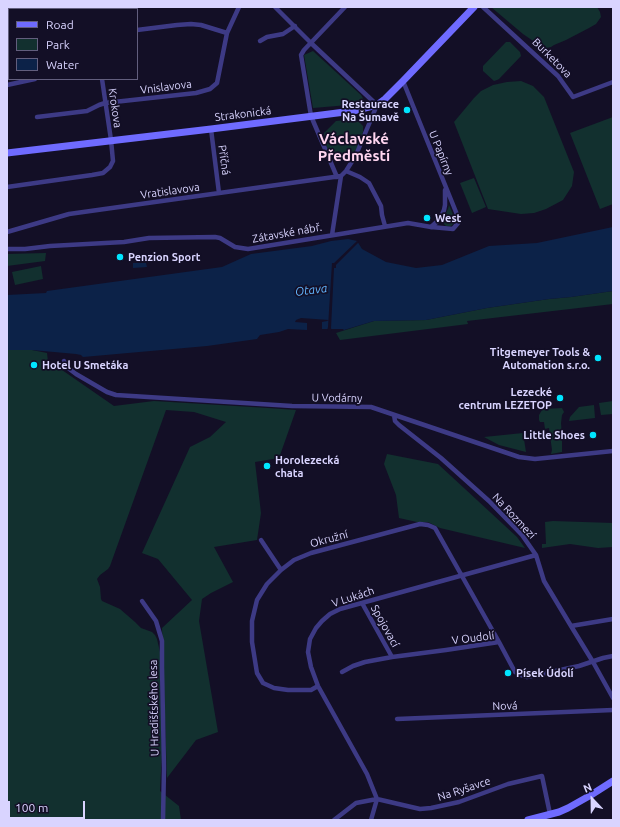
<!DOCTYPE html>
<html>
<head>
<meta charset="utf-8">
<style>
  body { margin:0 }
  #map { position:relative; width:620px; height:827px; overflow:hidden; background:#130f26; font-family:Ubuntu,sans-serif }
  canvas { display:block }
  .frame { position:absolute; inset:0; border:8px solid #d9d4ff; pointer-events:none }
  .legend { position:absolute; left:8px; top:8px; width:130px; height:72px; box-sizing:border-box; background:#130f26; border:1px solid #625e7d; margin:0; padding:5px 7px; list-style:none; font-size:12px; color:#d9d4ff }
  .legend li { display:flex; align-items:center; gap:8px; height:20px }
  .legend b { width:20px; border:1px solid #625e7d }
  .north { position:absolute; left:572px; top:779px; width:40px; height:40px; -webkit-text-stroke:3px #130f26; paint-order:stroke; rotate:338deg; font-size:11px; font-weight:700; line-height:16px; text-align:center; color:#d9d4ff }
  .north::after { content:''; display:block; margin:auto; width:14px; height:18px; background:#d9d4ff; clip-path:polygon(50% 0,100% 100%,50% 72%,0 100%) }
  .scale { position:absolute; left:8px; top:801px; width:77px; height:18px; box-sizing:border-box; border:2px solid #d9d4ff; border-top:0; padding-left:5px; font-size:12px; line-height:14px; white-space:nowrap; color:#d9d4ff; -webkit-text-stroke:3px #130f26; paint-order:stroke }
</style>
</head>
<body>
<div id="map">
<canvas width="620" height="827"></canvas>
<div class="frame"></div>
<ul class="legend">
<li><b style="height:5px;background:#6f6bff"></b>Road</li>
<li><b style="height:11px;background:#12302f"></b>Park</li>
<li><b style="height:11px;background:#0c2248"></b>Water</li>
</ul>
<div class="north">N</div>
<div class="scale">100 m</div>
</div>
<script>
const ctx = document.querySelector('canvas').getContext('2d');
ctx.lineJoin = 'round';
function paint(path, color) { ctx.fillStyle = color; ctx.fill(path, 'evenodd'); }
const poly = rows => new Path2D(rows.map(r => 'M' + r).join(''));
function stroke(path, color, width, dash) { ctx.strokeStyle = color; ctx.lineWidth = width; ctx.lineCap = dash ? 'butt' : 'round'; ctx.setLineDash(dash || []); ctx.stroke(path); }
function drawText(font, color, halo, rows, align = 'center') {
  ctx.font = font + ' Ubuntu,sans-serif'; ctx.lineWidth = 3.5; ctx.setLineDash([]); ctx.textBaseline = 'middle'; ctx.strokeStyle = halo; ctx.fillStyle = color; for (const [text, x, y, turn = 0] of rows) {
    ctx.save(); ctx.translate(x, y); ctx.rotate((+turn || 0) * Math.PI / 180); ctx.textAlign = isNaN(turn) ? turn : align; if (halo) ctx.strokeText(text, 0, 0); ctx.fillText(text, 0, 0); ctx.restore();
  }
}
const green = poly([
  [491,7,597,7,600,12,601,17,596,24,589,28,566,40,554,45,551,47,546,48,539,45,523,34],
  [506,42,510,42,520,52,521,56,499,79,497,80,494,81,483,71,483,66],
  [313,51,361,95,364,100,360,104,313,108,304,55],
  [521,81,533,86,544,97,574,172,572,186,563,200,546,209,534,213,521,214,488,209,454,122,474,98,481,91,493,85,507,82],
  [613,117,613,204,600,209,570,133],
  [347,120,359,122,363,126,363,132,358,147,349,158,342,159,333,156,327,149,325,142,324,133,336,121],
  [474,178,486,207,472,213,460,183],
  [449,205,454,217,454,223,451,226,446,226,443,223,443,219,448,209],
  [46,253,45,261,7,266,7,254],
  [41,266,43,279,15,285,12,272],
  [613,291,613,304,467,321,468,324,340,340,336,333,374,321,426,320,487,308,549,299,571,297],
  [7,350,32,350,47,353,49,370,62,370,114,406,154,401,268,408,296,410,279,458,255,462,261,513,257,540,214,547,233,582,211,593,202,599,199,621,218,732,196,740,167,778,162,628,192,600,158,559,142,553,190,447,210,437,226,422,194,412,166,410,110,566,108,569,100,575,97,579,100,587,101,599,102,601,120,609,135,622,141,628,152,632,155,635,157,639,160,652,162,752,160,791,179,806,181,820,7,820],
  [613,401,613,414,601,415,599,403],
  [594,405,595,418,569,421,570,417,579,407],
  [562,408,564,412,562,415,561,423,562,437,562,452,551,454,552,450,549,428,545,429,544,422,540,422,539,420,539,415,542,410,544,409],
  [523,433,526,452,499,445,484,437],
  [387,454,438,464,517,537,525,548,440,528,428,522,417,522,399,518,396,495,384,464],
  [553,521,613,523,613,547,598,548,570,544,542,548,542,544,546,544,545,522]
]);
const water = poly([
  [613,227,613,291,571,297,549,299,487,308,426,320,374,321,344,330,343,329,322,329,322,322,327,321,329,320,301,318,296,320,295,322,307,323,307,330,288,329,279,332,260,335,257,339,207,346,83,357,81,355,76,354,32,350,7,350,7,295,46,293,47,291,222,267,251,254,312,246,331,241,340,240,348,239,357,241,362,249,386,262,416,268,442,265,489,246,537,243],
  [133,263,146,263,147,267,133,268]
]);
const pier = poly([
  [358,240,359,242,336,265,336,268,334,268,331,328,332,331,327,331,328,327,332,263,334,263]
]);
const street = poly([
  [483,7,558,76,573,97,613,82],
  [38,9,39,7],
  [95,9,95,7],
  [7,24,9,23],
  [137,30,177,25,191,24,201,25,227,33],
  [260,41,267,37,283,34,295,26],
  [7,85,35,79],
  [37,117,87,111,99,105,105,103,196,93,210,89,217,83,227,33,239,7],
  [211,129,219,193],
  [346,171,360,177,369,183,381,206,382,215,385,226],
  [337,177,311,116,301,55,304,50,345,7],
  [7,187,92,175,103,173,110,167,113,161,111,140,102,79],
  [431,227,440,219,444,210,445,205,445,190],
  [7,232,69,214,341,176,346,171,356,155,377,105,311,43,275,7],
  [332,235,341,176],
  [7,249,25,249,50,246,124,242,149,238,215,237,220,238,235,247,248,249,408,223,431,227,453,229,458,223,458,217,403,81],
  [64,361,68,368,76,374,107,392,116,395,292,406,371,407,519,457,535,459,613,451],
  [394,415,395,421,399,425,441,458,489,501,522,535,536,555,544,581,571,626,593,662,613,698],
  [261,540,281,570],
  [142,601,156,621,162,641,162,667,164,768,163,820],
  [362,603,392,657],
  [571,626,613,619],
  [342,672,353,666,365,662,392,657,446,650,499,642,515,672,521,675,527,677,579,666,603,658,613,656],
  [318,686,311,690,288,690,274,688,263,683,257,673,252,642,252,621,257,600,267,584,281,570,294,560,311,553,420,524,428,525,435,528,499,642],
  [397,719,613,710],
  [334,820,356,803,377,799,420,809,431,808,459,802,508,784,542,776,550,814],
  [371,820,377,799,367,774,318,686,311,667,308,652,310,639,316,628,322,621,330,614,340,609,536,555]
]);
const secondary = poly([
  [7,153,211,129,353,111,377,105,385,99,403,81,474,7],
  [528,820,559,812,568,808,591,795,613,781]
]);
const markers = [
  [407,110,4,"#00e5ff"],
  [427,218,4,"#00e5ff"],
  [120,257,4,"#00e5ff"],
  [598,358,4,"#00e5ff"],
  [34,365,4,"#00e5ff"],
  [560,398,4,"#00e5ff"],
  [593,435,4,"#00e5ff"],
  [267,466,4,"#00e5ff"],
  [508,673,4,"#00e5ff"]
];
const streetNames = [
  ["Burketova",552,58,45],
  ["Vnislavova",166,87,-7],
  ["Krokova",115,108,82],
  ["Strakonická",243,114,-7],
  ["U Papírny",441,153,68],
  ["Příčná",224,160,82],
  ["Vratislavova",170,191,-8],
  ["Zátavské nábř.",287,233,-10],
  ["U Vodárny",337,398,1],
  ["Na Rozmezí",514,516,47],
  ["Okružní",329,539,-15],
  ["V Lukách",353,597,-18],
  ["Spojovací",385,626,61],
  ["V Oudolí",473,638,-7],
  ["Nová",505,706,-2],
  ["U Hradišťského lesa",154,708,-91],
  ["Na Ryšavce",464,789,-18]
];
const poiNames = [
  ["Restaurace",399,104,"right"],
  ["Na Šumavě",399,117,"right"],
  ["West",435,218],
  ["Penzion Sport",128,257],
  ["Titgemeyer Tools &",590,352,"right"],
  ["Automation s.r.o.",590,365,"right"],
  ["Hotel U Smetáka",42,365],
  ["Lezecké",552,392,"right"],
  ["centrum LEZETOP",552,405,"right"],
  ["Little Shoes",585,435,"right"],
  ["Horolezecká",275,460],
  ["chata",275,473],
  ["Písek Údolí",516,673]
];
const waterNames = [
  ["Otava",311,290,-7]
];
const districtNames = [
  ["Václavské",354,139],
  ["Předměstí",354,156]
];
paint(green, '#12302f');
paint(water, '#0c2248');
paint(pier, '#130f26');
stroke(street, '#3d3a85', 4.5);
stroke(secondary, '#6f6bff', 7);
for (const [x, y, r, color] of markers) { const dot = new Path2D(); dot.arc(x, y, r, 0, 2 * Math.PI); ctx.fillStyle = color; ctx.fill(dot); stroke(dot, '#130f26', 1.5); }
drawText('11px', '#d9d4ff', '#130f26', streetNames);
drawText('bold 11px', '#d9d4ff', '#130f26', poiNames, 'left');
drawText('italic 12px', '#62b6ff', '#130f26', waterNames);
drawText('bold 15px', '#ffd6f0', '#130f26', districtNames);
</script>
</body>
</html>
